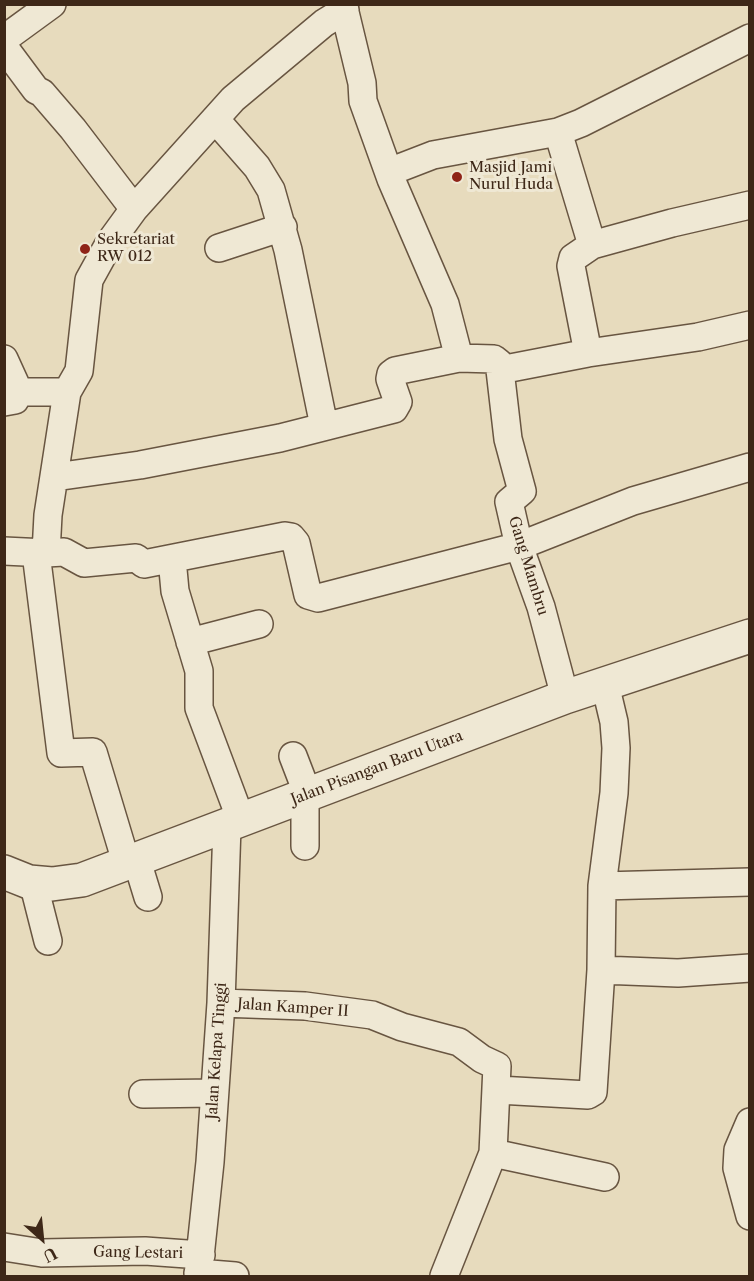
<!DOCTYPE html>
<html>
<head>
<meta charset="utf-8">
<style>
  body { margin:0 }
  #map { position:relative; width:754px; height:1281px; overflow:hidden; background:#e7dbbd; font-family:"Libre Caslon Text",serif }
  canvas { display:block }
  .frame { position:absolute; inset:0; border:6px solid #3e2818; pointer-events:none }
  .north { position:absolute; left:12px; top:1209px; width:60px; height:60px; -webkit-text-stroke:4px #efe8d4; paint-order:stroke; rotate:153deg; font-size:16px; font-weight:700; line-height:24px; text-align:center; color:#3e2818 }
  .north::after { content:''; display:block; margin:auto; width:21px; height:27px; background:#3e2818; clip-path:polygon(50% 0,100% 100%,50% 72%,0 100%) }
</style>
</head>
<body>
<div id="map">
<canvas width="754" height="1281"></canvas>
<div class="frame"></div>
<div class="north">U</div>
</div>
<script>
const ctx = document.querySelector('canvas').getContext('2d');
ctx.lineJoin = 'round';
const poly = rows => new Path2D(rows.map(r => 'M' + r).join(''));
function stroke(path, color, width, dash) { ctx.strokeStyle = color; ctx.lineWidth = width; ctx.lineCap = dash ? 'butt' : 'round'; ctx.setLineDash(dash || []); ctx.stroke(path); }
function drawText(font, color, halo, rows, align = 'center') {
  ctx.font = font + ' "Libre Caslon Text",serif'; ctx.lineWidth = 6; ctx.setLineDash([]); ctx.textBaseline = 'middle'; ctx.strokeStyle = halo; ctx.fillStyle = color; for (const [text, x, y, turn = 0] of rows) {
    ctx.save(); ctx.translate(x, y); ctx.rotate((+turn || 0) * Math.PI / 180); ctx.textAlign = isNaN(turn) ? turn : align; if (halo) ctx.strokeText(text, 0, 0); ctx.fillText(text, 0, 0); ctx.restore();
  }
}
const minor = poly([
  [343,4,362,83,363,101,391,179,445,304,459,358],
  [345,10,324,23,233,99,134,209,110,242,89,280,79,371,67,392,48,515,46,553,64,552,84,563,136,558,144,564,285,536,291,537,296,543,308,595,318,598,519,546,633,501,750,467],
  [4,39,52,4],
  [4,47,36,90,42,93,73,129,134,209],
  [215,119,257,167,271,190,288,250,324,426],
  [558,132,581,123,750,38],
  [389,172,433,155,558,132,592,245,672,223,750,205],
  [219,248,283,227],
  [588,353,571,266,573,258,592,245],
  [4,359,19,392,15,400,4,402],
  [500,370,508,439,522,491,509,502,519,546,541,607,565,697],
  [19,392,67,392],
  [55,477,140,465,280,438,394,409,398,402,390,379,391,374,395,371,459,358,494,359,499,363,500,370,588,353,698,337,750,325],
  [4,551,46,553],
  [36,553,61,753,93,752,127,865],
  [172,559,175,591,199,671,199,708,241,820],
  [190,642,259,624],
  [293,756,308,795],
  [305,796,305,846],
  [137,861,148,897],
  [33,882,48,941],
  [602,886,750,882],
  [601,970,678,973,750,968],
  [221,1003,305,1006,372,1015,402,1027,459,1042,482,1059,497,1066,493,1153,444,1276],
  [498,1090,588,1095,593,1092,601,970,602,886,614,793,616,748,614,722,605,684],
  [143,1094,214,1093],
  [750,1122,738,1150,737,1168,750,1216],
  [493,1153,605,1177],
  [4,1247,42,1253,145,1251,201,1255],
  [198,1273,235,1276],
  [198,1276,210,1162,221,1003,227,826]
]);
const tertiary = poly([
  [4,872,29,882,52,884,82,880,565,697,750,636]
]);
const markers = [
  [457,177,6,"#8f2418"],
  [85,249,6,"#8f2418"]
];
const poiNames = [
  ["Masjid Jami",469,168],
  ["Nurul Huda",469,185],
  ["Sekretariat",97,240],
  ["RW 012",97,257]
];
const streetNames = [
  ["Gang Mambru",528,566,73],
  ["Jalan Pisangan Baru Utara",377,768,-21],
  ["Jalan Kamper II",293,1008,4],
  ["Jalan Kelapa Tinggi",217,1051,-86],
  ["Gang Lestari",138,1253,1]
];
stroke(minor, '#685541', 30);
stroke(tertiary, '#685541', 36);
stroke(minor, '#efe8d4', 27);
stroke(tertiary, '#efe8d4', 33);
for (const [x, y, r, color] of markers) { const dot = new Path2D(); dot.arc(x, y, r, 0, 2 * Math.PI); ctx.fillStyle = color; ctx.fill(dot); stroke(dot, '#efe8d4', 2); }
drawText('15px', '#3e2818', '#efe8d4', poiNames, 'left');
drawText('15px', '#3e2818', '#efe8d4', streetNames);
</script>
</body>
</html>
